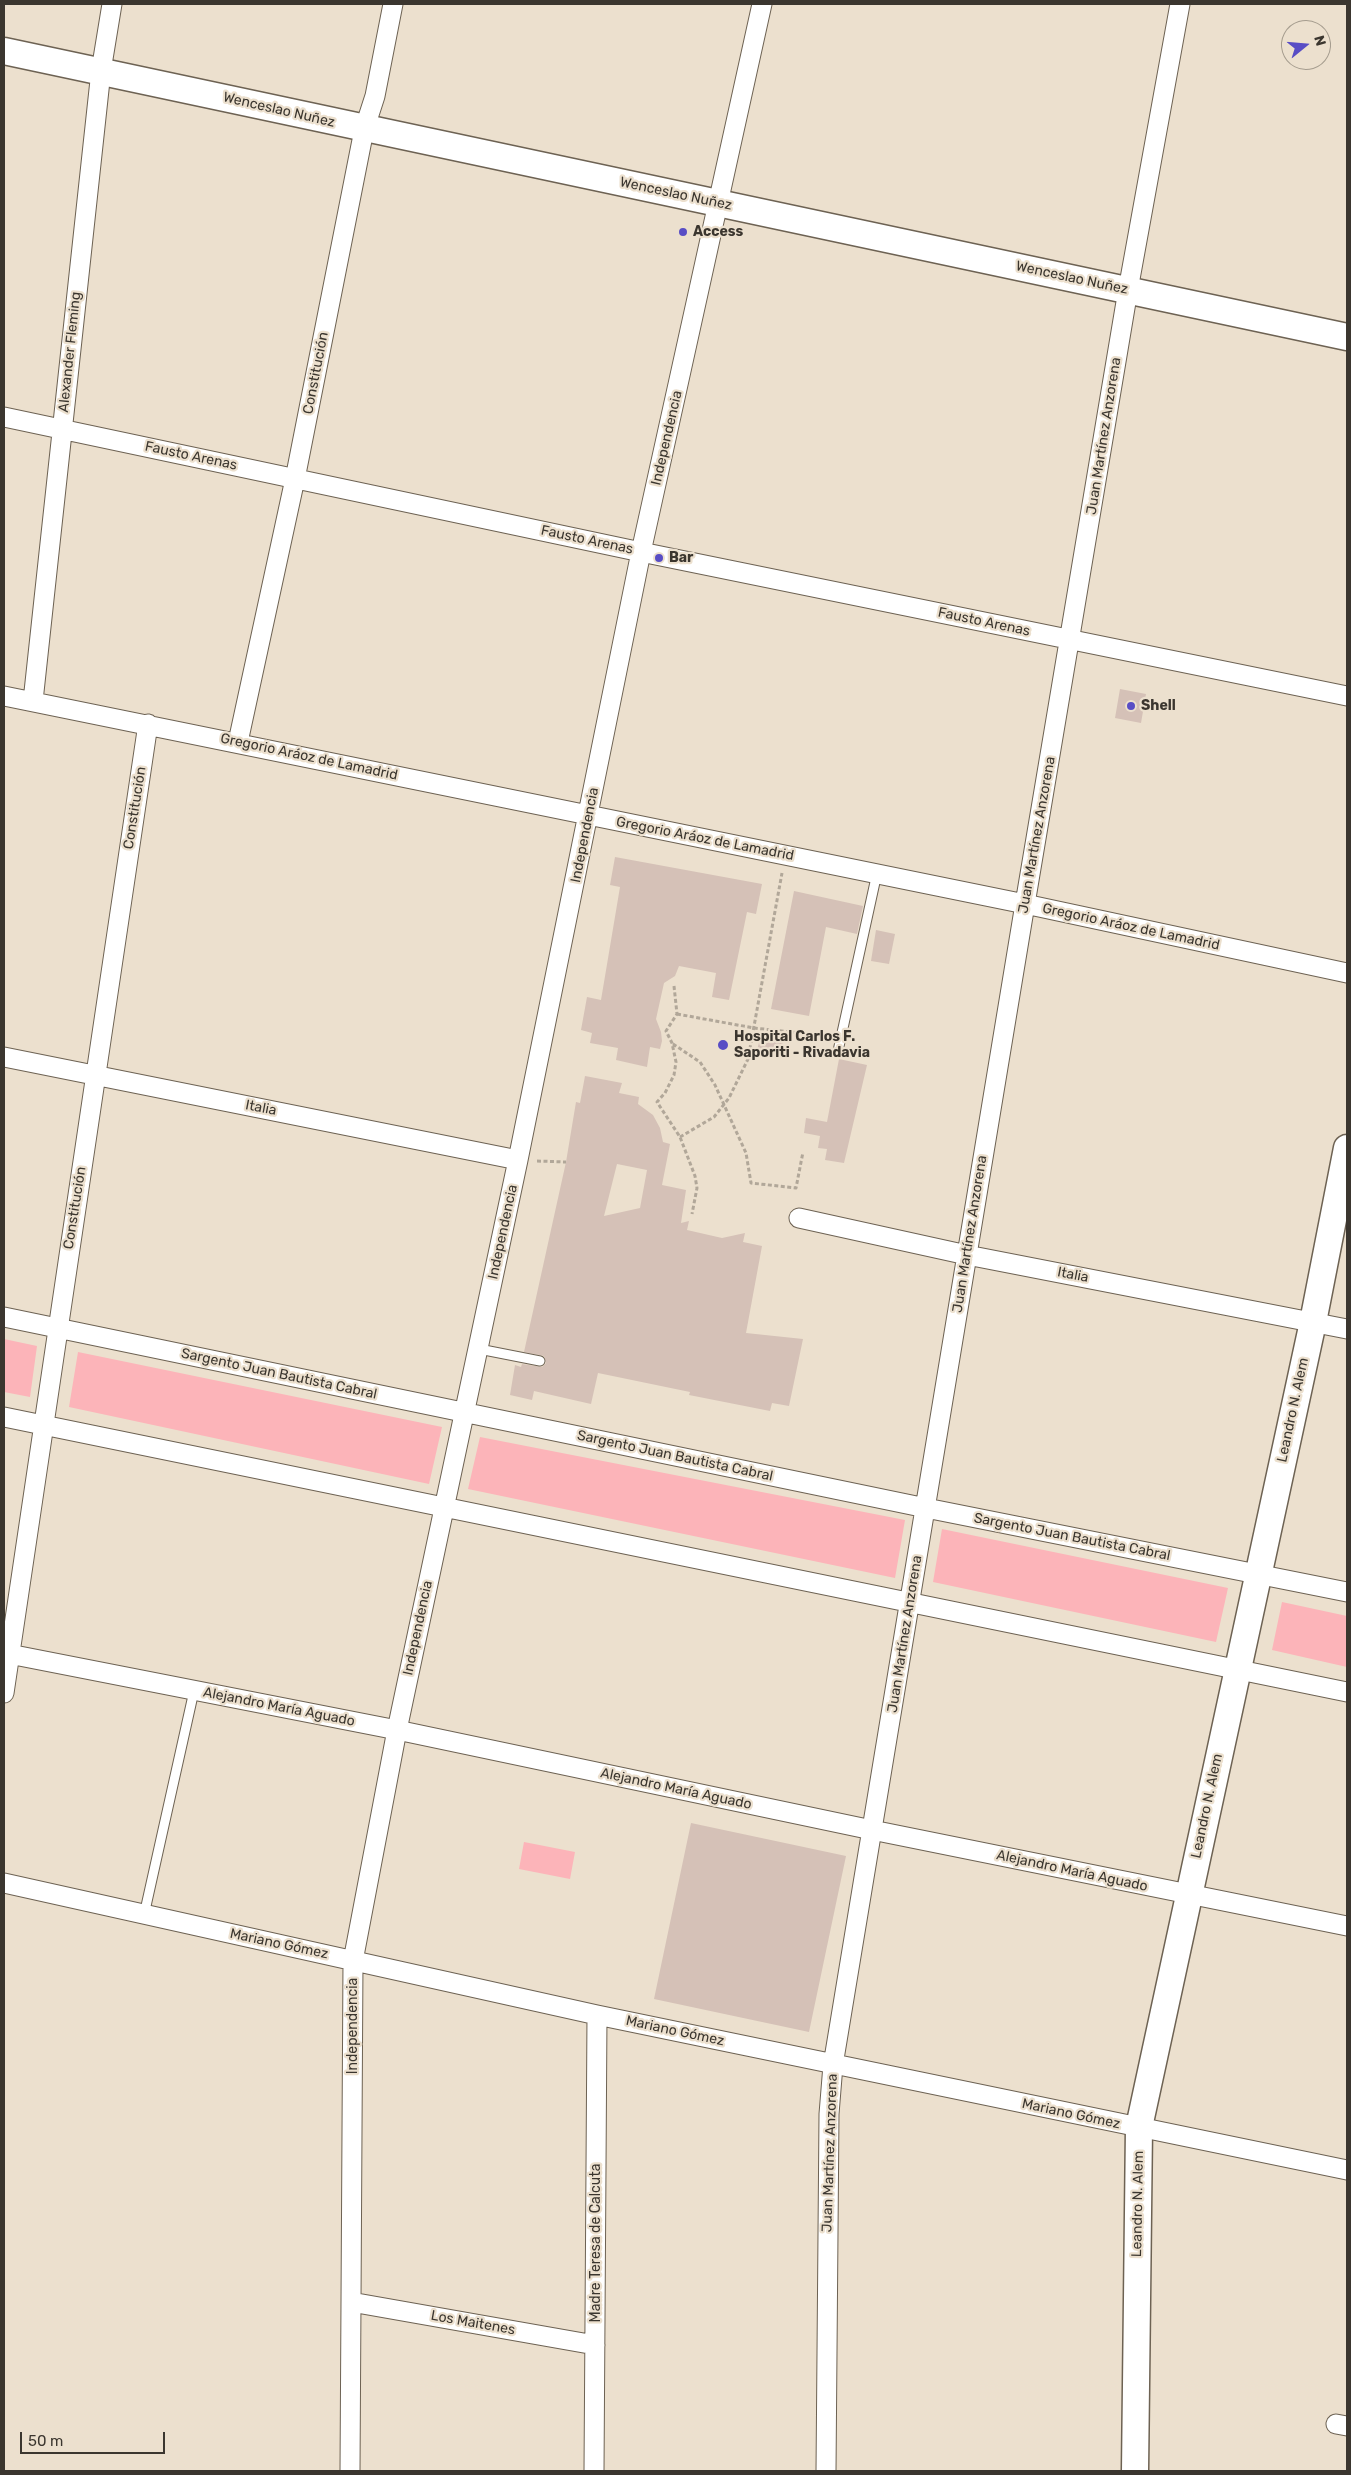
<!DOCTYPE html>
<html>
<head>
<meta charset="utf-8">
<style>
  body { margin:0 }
  #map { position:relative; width:1351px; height:2475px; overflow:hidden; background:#ece0ce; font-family:Rubik,sans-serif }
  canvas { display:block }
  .frame { position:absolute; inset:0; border:5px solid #3b362f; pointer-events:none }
  .north { position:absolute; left:1281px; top:20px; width:50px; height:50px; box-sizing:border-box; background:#ece0ce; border:1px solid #a59c8e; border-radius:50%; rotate:73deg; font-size:14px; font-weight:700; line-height:20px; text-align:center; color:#3b362f }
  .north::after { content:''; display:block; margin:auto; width:18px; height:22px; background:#584dc5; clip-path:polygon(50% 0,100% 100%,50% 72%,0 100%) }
  .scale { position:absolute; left:20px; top:2432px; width:145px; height:22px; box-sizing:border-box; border:2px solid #3b362f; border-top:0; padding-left:6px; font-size:15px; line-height:18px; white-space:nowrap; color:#3b362f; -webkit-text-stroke:4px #ece0ce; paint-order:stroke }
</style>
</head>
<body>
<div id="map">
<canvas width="1351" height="2475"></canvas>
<div class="frame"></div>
<div class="north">N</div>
<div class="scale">50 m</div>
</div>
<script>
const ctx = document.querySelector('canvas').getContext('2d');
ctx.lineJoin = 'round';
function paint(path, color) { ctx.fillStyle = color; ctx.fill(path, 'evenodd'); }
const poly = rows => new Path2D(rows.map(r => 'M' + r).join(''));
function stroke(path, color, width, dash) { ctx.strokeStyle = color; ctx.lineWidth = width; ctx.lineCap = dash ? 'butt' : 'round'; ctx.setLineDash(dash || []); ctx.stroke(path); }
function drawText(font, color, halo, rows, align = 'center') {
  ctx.font = font + ' Rubik,sans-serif'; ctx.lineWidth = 4.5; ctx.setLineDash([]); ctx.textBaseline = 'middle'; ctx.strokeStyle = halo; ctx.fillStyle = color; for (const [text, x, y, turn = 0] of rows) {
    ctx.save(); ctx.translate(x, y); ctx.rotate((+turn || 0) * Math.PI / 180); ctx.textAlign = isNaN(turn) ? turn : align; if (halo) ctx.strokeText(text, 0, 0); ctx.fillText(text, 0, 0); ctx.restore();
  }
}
const green = poly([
  [4,1339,37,1346,30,1397,4,1392],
  [78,1352,442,1427,429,1484,69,1407],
  [480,1437,905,1520,895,1578,468,1489],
  [942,1529,1228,1588,1216,1642,933,1582],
  [1282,1602,1347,1616,1347,1667,1272,1650],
  [524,1842,575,1852,570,1879,519,1869]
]);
const building = poly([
  [1120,689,1146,694,1141,723,1115,718],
  [615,857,762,884,756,914,747,912,729,1000,712,997,716,973,679,966,675,976,664,983,656,1019,661,1032,662,1041,660,1049,650,1047,647,1067,616,1060,618,1048,590,1043,592,1033,581,1030,587,997,601,1000,620,887,610,885],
  [794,891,863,906,857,934,826,927,809,1016,771,1009],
  [876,930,895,934,889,964,871,961],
  [761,1036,783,1042,779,1059,756,1053],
  [839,1059,867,1065,844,1163,825,1160,827,1149,818,1148,820,1136,804,1133,806,1118,827,1122],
  [585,1076,622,1083,619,1093,639,1097,638,1104,653,1115,660,1128,663,1142,670,1144,662,1185,686,1190,681,1223,689,1221,687,1230,722,1238,745,1233,743,1242,762,1246,746,1333,803,1339,789,1406,772,1403,770,1411,689,1395,690,1392,598,1373,591,1404,534,1391,532,1400,510,1395,515,1365,521,1367,522,1364,542,1367,546,1363,544,1356,524,1352,566,1162,576,1102,580,1103],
  [617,1164,647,1170,640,1208,604,1216],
  [691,1823,846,1856,809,2032,654,1999]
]);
const path = poly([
  [674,986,677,1014,666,1031,672,1043,676,1062,674,1075,665,1093,657,1102,680,1137,695,1176,697,1188,692,1214],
  [677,1014,754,1028,828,1036],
  [673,1044,700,1062,715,1085,746,1153,751,1183,796,1188,803,1152],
  [680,1137,714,1117,729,1098,748,1059,782,873],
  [537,1161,566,1162]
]);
const lane = poly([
  [838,1051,877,873],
  [479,1349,540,1361],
  [144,1915,194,1691]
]);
const street = poly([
  [4,417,641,552,1347,696],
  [4,696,1025,904,1347,973],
  [33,701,101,71,112,4],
  [238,742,295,479,364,130,375,96,393,4],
  [4,1057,518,1160],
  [799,1218,967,1255,1347,1329],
  [4,1317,926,1508,1347,1592],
  [4,1417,1347,1692],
  [4,1653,397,1730,872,1830,1347,1926],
  [4,1693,148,724],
  [4,1883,597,2015,1347,2170],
  [351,2302,595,2345],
  [1336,2424,1347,2426],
  [350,2471,353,1961,397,1730,518,1160,641,552,762,4],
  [594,2471,597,2015],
  [826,2471,829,2114,833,2065,1025,904,1128,290,1180,4]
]);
const secondary = poly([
  [4,51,1347,337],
  [1135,2471,1139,2127,1313,1322,1347,1148]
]);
const markers = [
  [683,232,5,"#584dc5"],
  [659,558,5,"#584dc5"],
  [1131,706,5,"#584dc5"],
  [723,1045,6,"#584dc5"]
];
const streetNames = [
  ["Wenceslao Nuñez",279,110,13],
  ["Wenceslao Nuñez",676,194,12],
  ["Wenceslao Nuñez",1072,278,12],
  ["Alexander Fleming",70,352,-84],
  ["Constitución",316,373,-79],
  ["Juan Martínez Anzorena",1104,436,-81],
  ["Independencia",667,438,-77],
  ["Fausto Arenas",191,456,12],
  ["Fausto Arenas",587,540,12],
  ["Fausto Arenas",984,622,12],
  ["Gregorio Aráoz de Lamadrid",309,757,12],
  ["Constitución",135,808,-81],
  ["Independencia",585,835,-79],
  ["Juan Martínez Anzorena",1037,835,-80],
  ["Gregorio Aráoz de Lamadrid",705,839,11],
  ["Gregorio Aráoz de Lamadrid",1131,927,12],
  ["Italia",261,1108,11],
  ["Constitución",75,1208,-81],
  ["Independencia",503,1232,-78],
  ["Juan Martínez Anzorena",970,1234,-81],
  ["Italia",1073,1275,11],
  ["Sargento Juan Bautista Cabral",279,1374,12],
  ["Leandro N. Alem",1293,1410,-78],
  ["Sargento Juan Bautista Cabral",675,1456,12],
  ["Sargento Juan Bautista Cabral",1072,1537,11],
  ["Independencia",418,1628,-78],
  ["Juan Martínez Anzorena",905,1634,-81],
  ["Alejandro María Aguado",279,1707,11],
  ["Alejandro María Aguado",676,1789,12],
  ["Leandro N. Alem",1207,1806,-78],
  ["Alejandro María Aguado",1072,1871,12],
  ["Mariano Gómez",279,1944,12],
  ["Independencia",353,2026,-90],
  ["Mariano Gómez",675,2031,12],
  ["Mariano Gómez",1071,2114,12],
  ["Juan Martínez Anzorena",830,2153,-88],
  ["Leandro N. Alem",1138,2204,-89],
  ["Madre Teresa de Calcuta",596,2243,-90],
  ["Los Maitenes",473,2323,10]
];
const poiNames = [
  ["Access",693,232],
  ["Bar",669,558],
  ["Shell",1141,706],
  ["Hospital Carlos F.",734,1037],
  ["Saporiti - Rivadavia",734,1053]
];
paint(green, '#fcb4b9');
paint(building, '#d5c1b7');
stroke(lane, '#6d6253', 11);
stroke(street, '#6d6253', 21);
stroke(secondary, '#6d6253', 29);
stroke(path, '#b1a799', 3, [4, 2.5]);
stroke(lane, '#fff', 9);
stroke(street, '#fff', 19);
stroke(secondary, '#fff', 26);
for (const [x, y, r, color] of markers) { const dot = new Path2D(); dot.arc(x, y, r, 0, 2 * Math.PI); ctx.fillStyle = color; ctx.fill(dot); stroke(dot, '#ece0ce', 2); }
drawText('14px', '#3b362f', '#ece0ce', streetNames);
drawText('bold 14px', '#3b362f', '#ece0ce', poiNames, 'left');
</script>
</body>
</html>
